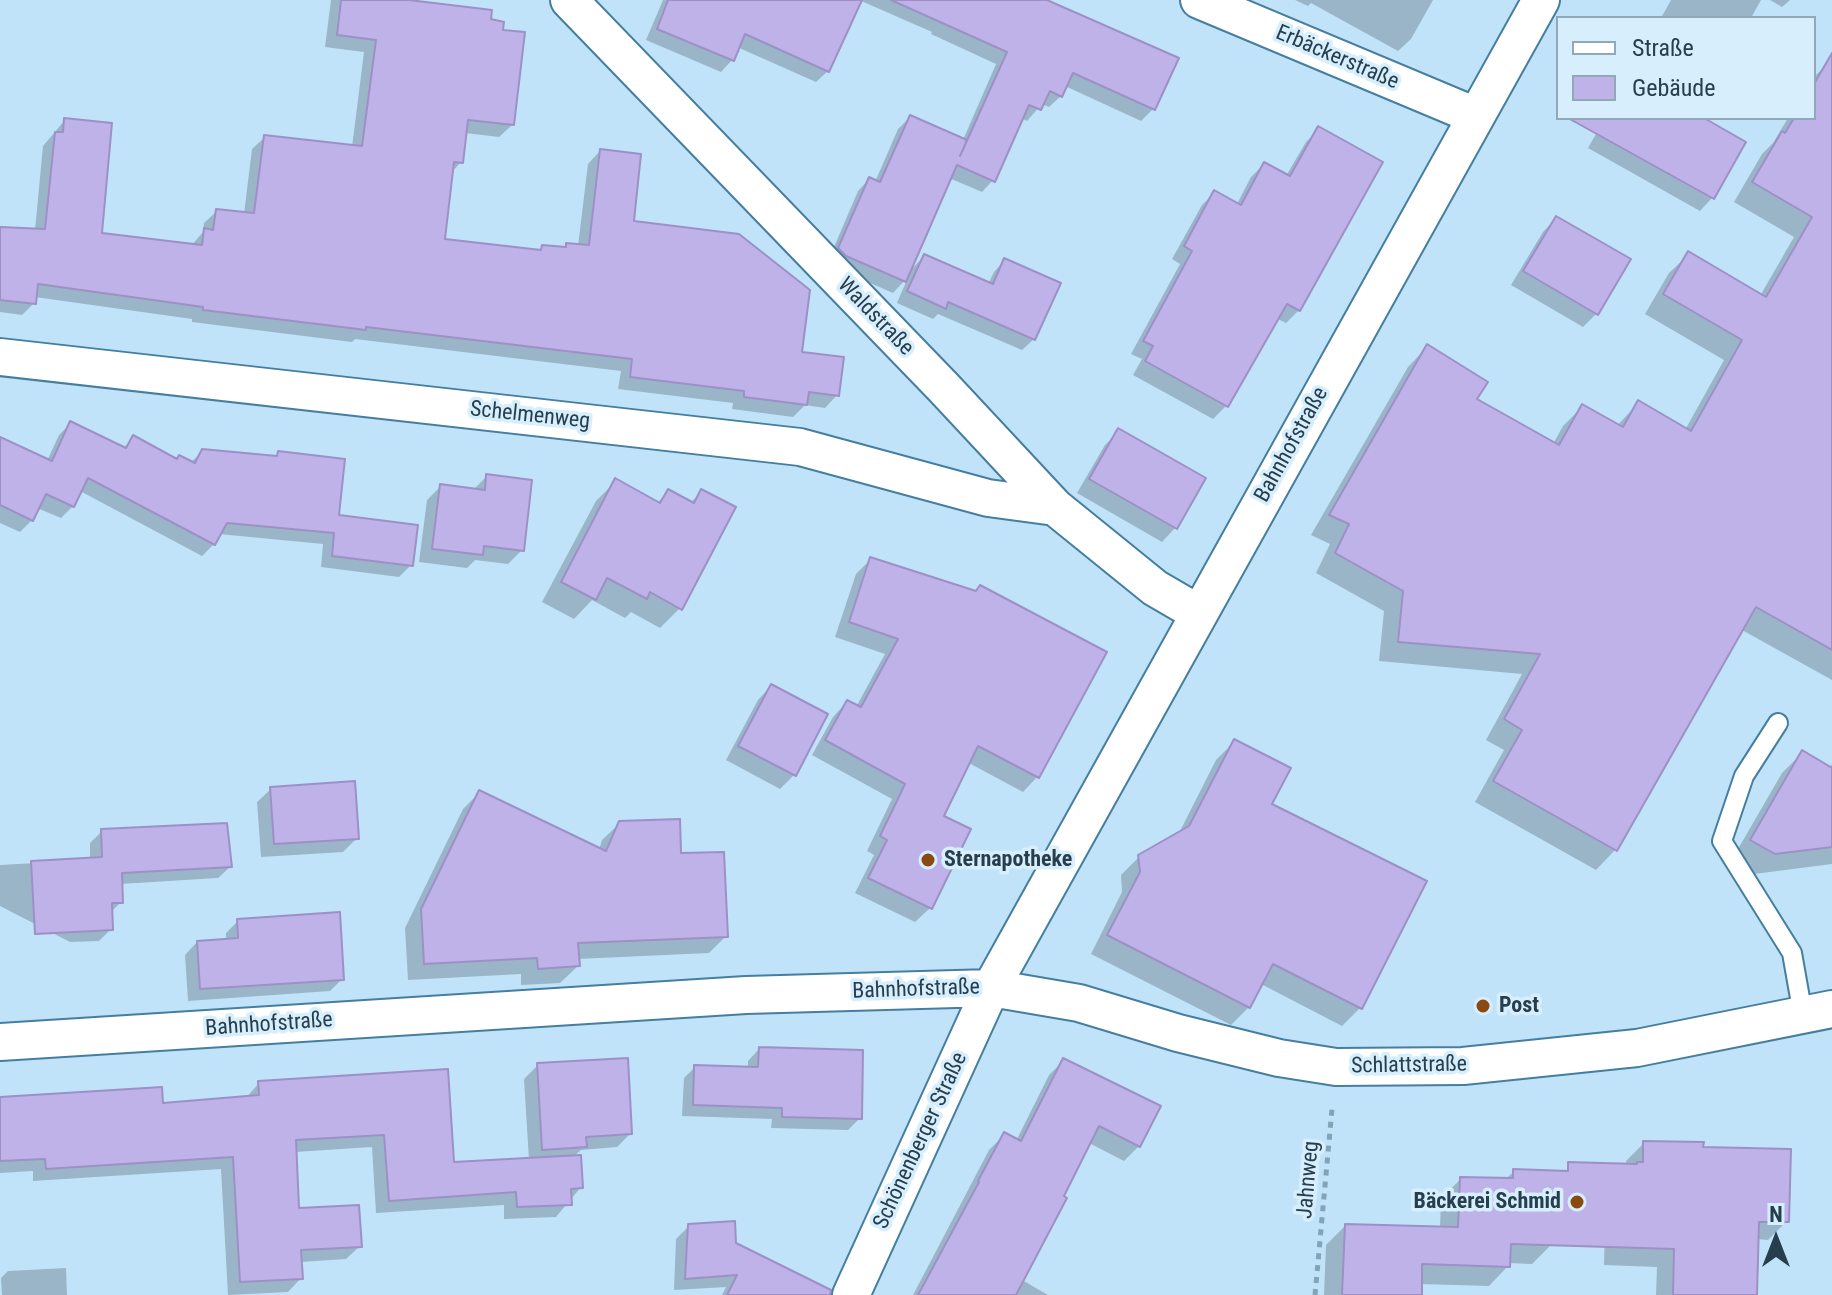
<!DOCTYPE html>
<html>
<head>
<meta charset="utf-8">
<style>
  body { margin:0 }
  #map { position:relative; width:1832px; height:1295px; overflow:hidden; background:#c0e3f9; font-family:"Roboto Condensed",sans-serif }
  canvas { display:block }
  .legend { position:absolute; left:1556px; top:16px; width:260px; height:104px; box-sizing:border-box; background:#d7eefd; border:2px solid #90a8b7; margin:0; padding:10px 14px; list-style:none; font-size:24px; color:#263e4d }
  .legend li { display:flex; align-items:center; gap:16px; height:40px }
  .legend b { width:40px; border:2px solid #90a8b7 }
  .north { position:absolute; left:1736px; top:1199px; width:80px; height:80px; -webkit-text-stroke:6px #d7eefd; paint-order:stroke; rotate:0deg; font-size:22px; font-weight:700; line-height:32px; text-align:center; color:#263e4d }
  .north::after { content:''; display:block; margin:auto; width:28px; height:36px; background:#263e4d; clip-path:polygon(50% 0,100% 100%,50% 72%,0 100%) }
</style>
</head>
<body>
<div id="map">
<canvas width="1832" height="1295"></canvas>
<ul class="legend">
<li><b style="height:10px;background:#fff"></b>Straße</li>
<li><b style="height:22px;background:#bfb2e9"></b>Gebäude</li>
</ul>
<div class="north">N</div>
</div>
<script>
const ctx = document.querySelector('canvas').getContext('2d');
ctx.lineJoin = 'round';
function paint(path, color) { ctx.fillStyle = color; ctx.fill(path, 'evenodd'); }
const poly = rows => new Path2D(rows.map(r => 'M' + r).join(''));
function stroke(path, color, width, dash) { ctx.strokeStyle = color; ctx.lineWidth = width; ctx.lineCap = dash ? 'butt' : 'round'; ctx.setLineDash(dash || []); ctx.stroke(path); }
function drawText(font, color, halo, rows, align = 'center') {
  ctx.font = font + ' "Roboto Condensed",sans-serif'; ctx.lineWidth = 7; ctx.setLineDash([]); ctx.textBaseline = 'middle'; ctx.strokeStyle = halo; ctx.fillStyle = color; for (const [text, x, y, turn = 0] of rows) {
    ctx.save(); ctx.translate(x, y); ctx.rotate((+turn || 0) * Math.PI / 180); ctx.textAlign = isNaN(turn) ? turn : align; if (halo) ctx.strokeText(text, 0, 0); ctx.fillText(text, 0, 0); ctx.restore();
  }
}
const shadow = poly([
  [331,0,404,0,488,21,512,125,499,137,465,133,461,162,451,173,443,240,538,251,542,247,563,249,567,245,578,246,588,164,600,151,632,223,800,353,837,395,825,408,805,405,793,417,732,409,733,403,618,389,621,371,355,339,352,342,192,322,192,319,35,297,34,303,22,315,0,312,0,226,35,230,43,146,65,120,100,234,191,246,203,232,204,223,217,211,244,214,252,149,265,137,352,147,364,52,325,47],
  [663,0,1041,0,1153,109,1141,121,1065,86,1061,96,1049,107,1042,104,1027,121,1021,118,993,180,982,192,949,178,909,272,924,256,988,284,994,272,1005,260,1034,339,1022,350,938,314,933,319,897,303,908,277,893,293,834,267,828,261,858,191,869,179,875,182,898,129,910,117,963,140,996,64,931,34,932,32,859,0,828,71,816,82,737,47,732,60,721,72,646,40],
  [1295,0,1433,0,1411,39,1398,51,1311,3,1308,6],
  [1671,0,1761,0,1751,18,1661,18],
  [1770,0,1790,0,1782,7],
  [1828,63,1832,65,1832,680,1742,630,1615,850,1596,870,1475,802,1504,750,1486,740,1522,674,1379,661,1384,611,1316,573,1330,544,1311,535,1408,367,1427,347,1475,400,1553,444,1563,426,1582,407,1617,426,1638,403,1685,430,1724,360,1645,314,1669,273,1689,254,1760,296,1794,237,1734,202,1762,154,1773,143,1788,118,1814,118,1814,77],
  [1605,118,1700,118,1712,198,1700,211,1588,148],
  [1319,129,1299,310,1286,323,1276,318,1226,406,1213,419,1133,375,1142,359,1131,354,1180,264,1172,259,1202,205,1215,192,1237,204,1251,177,1264,164,1286,176,1306,142],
  [1556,218,1596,314,1583,327,1511,285,1543,232],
  [71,423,123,448,134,438,176,461,190,463,203,451,274,458,279,453,337,517,411,565,399,577,321,567,323,544,219,534,214,544,202,556,80,491,73,506,61,518,37,508,32,520,20,532,0,523,0,446,47,461,59,435],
  [1119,431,1175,528,1162,542,1077,493,1105,445],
  [487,476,522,550,508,564,475,560,467,568,419,562,427,500,441,486,473,490],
  [616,481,657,503,668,492,690,503,702,492,680,608,660,628,631,612,625,618,592,600,574,619,542,602,596,501],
  [870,560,1104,653,1037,777,1023,792,967,762,941,817,930,908,915,922,855,893,874,855,867,851,892,799,812,755,833,717,847,702,856,707,885,654,835,637,856,574],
  [771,686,826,715,794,775,780,789,726,760,758,700],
  [1234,742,1270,805,1360,1008,1342,1026,1261,984,1249,1007,1231,1025,1091,954,1122,892,1121,875,1139,857,1178,835,1216,760],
  [1802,753,1829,769,1832,764,1832,864,1754,874,1731,861,1782,773],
  [271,789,357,838,343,852,261,857,257,802],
  [480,792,599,850,602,840,620,823,679,856,726,936,709,953,577,959,578,966,560,983,521,985,521,974,408,980,405,928,463,809],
  [102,831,230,867,218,878,120,884,121,902,110,913,111,929,99,941,70,942,0,906,0,865,90,860,90,843],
  [238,921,342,979,330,991,188,1001,185,955,197,942,226,941,226,933],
  [759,1049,860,1118,848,1130,771,1128,772,1119,682,1116,684,1078,695,1067,748,1069,748,1061],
  [1064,1060,1139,1146,1124,1161,1089,1143,1022,1280,1048,1295,913,1295,989,1150,1004,1135,1016,1141,1049,1075],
  [538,1065,630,1134,617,1147,581,1150,573,1157,581,1187,556,1217,504,1219,504,1205,376,1213,372,1147,295,1152,297,1210,360,1246,346,1259,300,1262,301,1278,288,1292,228,1295,221,1169,33,1181,33,1171,0,1173,0,1099,161,1105,246,1098,259,1083,446,1071,452,1164,529,1160,524,1079],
  [1644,1143,1701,1149,1787,1221,1768,1240,1757,1239,1755,1295,1656,1295,1657,1267,1604,1265,1606,1184,1626,1165,1626,1161],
  [1514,1171,1552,1244,1532,1264,1508,1263,1508,1266,1489,1286,1420,1284,1420,1295,1324,1295,1326,1245,1345,1226,1440,1229,1441,1198,1461,1179,1505,1180],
  [689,1226,734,1244,788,1295,722,1295,726,1287,674,1290,676,1239],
  [66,1268,67,1295,2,1295,1,1278,8,1271]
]);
const building = poly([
  [341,0,409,0,492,10,491,19,504,22,503,30,525,32,514,125,468,120,463,163,454,162,445,239,541,250,542,245,566,247,566,243,589,245,600,149,641,154,634,221,739,234,810,290,802,352,844,357,839,396,809,392,807,405,744,397,744,391,630,377,632,359,366,327,366,330,203,310,203,307,38,284,36,304,0,300,0,227,45,229,55,132,63,132,64,118,112,123,102,233,202,245,204,228,213,230,216,209,254,213,264,135,362,146,376,40,337,35,341,0],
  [668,0,862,0,829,72,745,34,734,61,657,29,668,0],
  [891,0,1047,0,1179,58,1155,110,1073,73,1062,97,1050,91,1041,110,1029,105,995,182,957,165,906,282,846,256,838,248,869,177,880,182,910,115,967,140,960,156,1007,52,891,0],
  [1832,53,1832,650,1756,607,1617,851,1493,781,1522,730,1504,719,1540,654,1398,642,1403,591,1335,553,1349,524,1329,515,1427,344,1488,382,1477,399,1559,445,1582,404,1623,427,1638,400,1691,431,1742,340,1663,294,1688,251,1766,297,1812,217,1752,182,1782,131,1785,133,1794,118,1814,118,1814,84,1832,53],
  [1568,118,1704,118,1746,142,1714,199,1568,118],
  [1318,126,1383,162,1300,311,1287,304,1228,407,1145,361,1153,346,1143,341,1192,251,1184,246,1214,190,1241,205,1264,162,1290,176,1318,126],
  [1556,216,1631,259,1598,315,1523,271,1556,216],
  [924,254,993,284,1004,258,1061,283,1035,340,948,302,946,309,907,291,924,254],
  [70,421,126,448,133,435,177,459,179,455,195,463,202,449,277,456,278,451,345,459,339,515,418,525,413,566,332,556,334,533,227,523,215,545,88,478,74,507,46,494,33,521,0,505,0,437,52,461,70,421],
  [1118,428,1206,478,1177,529,1089,479,1118,428],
  [486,474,532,480,524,551,484,546,483,555,432,549,440,484,485,490,486,474],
  [615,478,660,503,668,489,694,503,701,489,736,507,682,610,650,592,647,599,607,578,596,600,561,582,615,478],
  [870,557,976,591,980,585,1107,652,1039,778,978,746,944,816,971,829,932,909,868,878,887,840,880,836,905,784,825,740,847,700,861,707,898,639,849,622,870,557],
  [771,684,828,714,796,776,738,746,771,684],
  [1234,739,1291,768,1272,804,1427,881,1362,1009,1273,964,1250,1008,1107,935,1140,872,1138,855,1189,826,1234,739],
  [1802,750,1832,768,1832,847,1775,854,1750,840,1802,750],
  [355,781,359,839,274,844,270,787,355,781],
  [479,790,606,851,619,821,680,819,681,853,724,852,728,937,578,943,580,966,538,969,537,958,424,964,421,909,479,790],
  [227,823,232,867,122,873,123,903,112,903,113,930,35,934,31,861,102,857,101,829,227,823],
  [340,912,344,980,200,989,197,941,238,938,237,919,340,912],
  [759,1047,863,1050,862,1119,782,1117,782,1108,693,1105,694,1065,758,1067,759,1047],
  [628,1058,632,1134,586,1137,587,1147,542,1150,537,1063,628,1058],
  [1063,1058,1161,1106,1140,1147,1099,1126,1064,1196,1067,1198,1016,1295,918,1295,979,1182,978,1181,1004,1132,1021,1141,1063,1058],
  [448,1069,454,1162,581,1155,583,1188,571,1189,572,1205,517,1207,516,1192,389,1201,384,1135,296,1140,299,1208,359,1205,362,1247,301,1250,303,1279,240,1282,233,1157,46,1169,45,1159,0,1161,0,1097,162,1087,163,1103,259,1095,258,1081,448,1069],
  [1643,1141,1704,1142,1703,1147,1791,1149,1789,1222,1759,1222,1757,1295,1673,1295,1674,1249,1511,1244,1510,1267,1422,1264,1422,1295,1342,1295,1345,1224,1458,1227,1460,1177,1513,1178,1513,1169,1568,1171,1568,1162,1637,1164,1637,1162,1643,1162,1643,1141],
  [735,1221,736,1243,831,1290,830,1295,727,1295,737,1275,685,1279,688,1224,735,1221]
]);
const path = poly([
  [1315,1295,1332,1109]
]);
const lane = poly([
  [1778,723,1744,776,1722,841,1792,953,1803,1015]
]);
const street = poly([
  [569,0,944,388,1055,507,1155,588,1198,613],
  [1199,0,1476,116],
  [0,357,800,447,988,498,1055,507],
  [0,1042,746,995,991,988,1079,1003,1178,1033,1279,1058,1336,1067,1463,1066,1637,1048,1832,1009],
  [851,1295,991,988,1541,0]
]);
const markers = [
  [928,860,8,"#894911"],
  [1483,1006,8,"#894911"],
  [1577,1202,8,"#894911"]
];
const streetNames = [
  ["Erbäckerstraße",1337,58,23],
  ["Waldstraße",875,317,46],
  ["Schelmenweg",530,416,6],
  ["Bahnhofstraße",1292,445,-61],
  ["Bahnhofstraße",916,990,-2],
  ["Bahnhofstraße",269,1025,-4],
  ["Schlattstraße",1409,1066,-1],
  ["Schönenberger Straße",921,1141,-65],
  ["Jahnweg",1309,1180,-85]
];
const poiNames = [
  ["Sternapotheke",944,860],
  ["Post",1499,1006],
  ["Bäckerei Schmid",1561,1202,"right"]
];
paint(shadow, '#0003');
paint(building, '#bfb2e9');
stroke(building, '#9d90c5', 2);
stroke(lane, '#457e9f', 22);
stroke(street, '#457e9f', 40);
stroke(path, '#84a3b6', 5, [6, 6]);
stroke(lane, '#fff', 18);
stroke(street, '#fff', 36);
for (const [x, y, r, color] of markers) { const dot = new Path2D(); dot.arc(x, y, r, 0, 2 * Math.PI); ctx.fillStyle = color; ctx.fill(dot); stroke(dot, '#d7eefd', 3); }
drawText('22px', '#263e4d', '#d7eefd', streetNames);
drawText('bold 22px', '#263e4d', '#d7eefd', poiNames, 'left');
</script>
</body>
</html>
